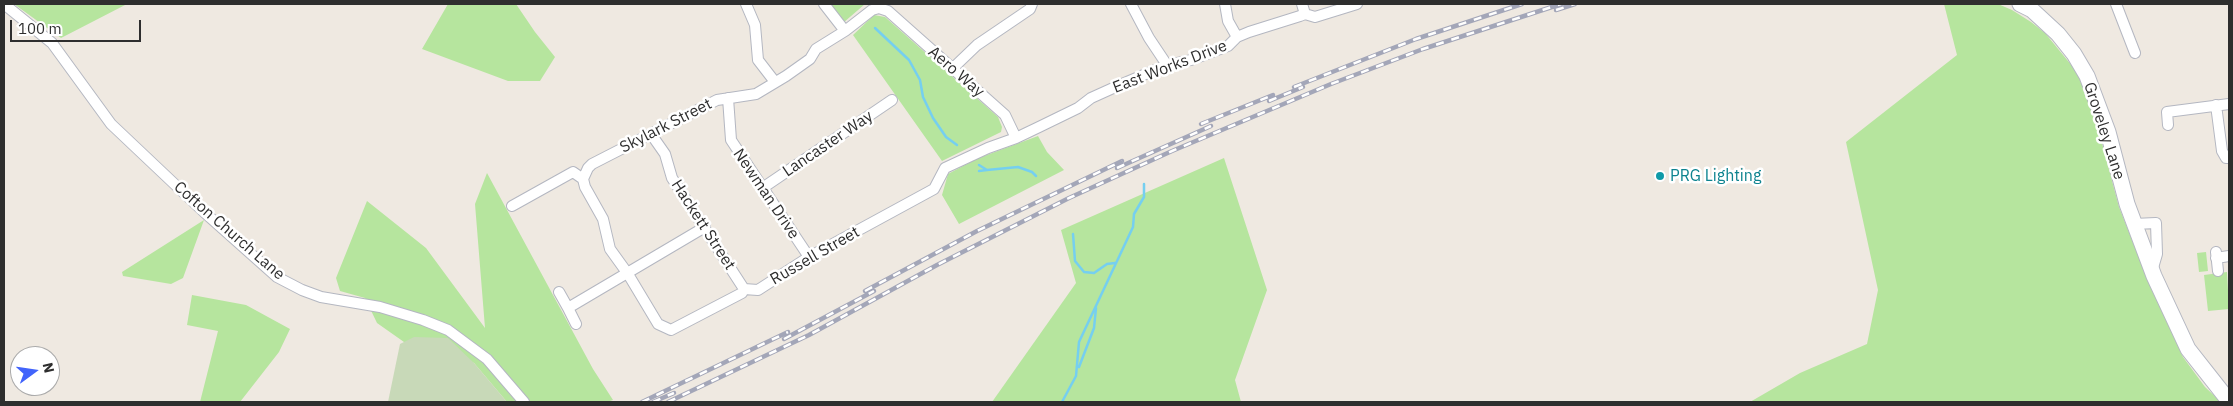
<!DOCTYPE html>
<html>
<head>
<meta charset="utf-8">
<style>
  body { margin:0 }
  #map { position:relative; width:2233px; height:406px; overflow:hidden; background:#efe9e1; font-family:"IBM Plex Sans",sans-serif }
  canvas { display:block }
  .frame { position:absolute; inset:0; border:5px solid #2e2e2e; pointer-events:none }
  .north { position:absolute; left:10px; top:346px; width:50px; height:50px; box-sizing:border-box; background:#fff; border:1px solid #ababab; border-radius:50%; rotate:76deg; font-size:14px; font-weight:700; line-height:20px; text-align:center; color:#2e2e2e }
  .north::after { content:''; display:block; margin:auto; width:18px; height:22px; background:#4264fb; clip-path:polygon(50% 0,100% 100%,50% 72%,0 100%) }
  .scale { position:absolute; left:10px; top:20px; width:131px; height:22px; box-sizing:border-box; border:2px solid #2e2e2e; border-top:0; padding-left:6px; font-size:15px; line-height:18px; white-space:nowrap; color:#2e2e2e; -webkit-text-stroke:4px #fff; paint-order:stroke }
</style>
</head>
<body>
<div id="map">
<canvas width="2233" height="406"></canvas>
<div class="frame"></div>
<div class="north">N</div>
<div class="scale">100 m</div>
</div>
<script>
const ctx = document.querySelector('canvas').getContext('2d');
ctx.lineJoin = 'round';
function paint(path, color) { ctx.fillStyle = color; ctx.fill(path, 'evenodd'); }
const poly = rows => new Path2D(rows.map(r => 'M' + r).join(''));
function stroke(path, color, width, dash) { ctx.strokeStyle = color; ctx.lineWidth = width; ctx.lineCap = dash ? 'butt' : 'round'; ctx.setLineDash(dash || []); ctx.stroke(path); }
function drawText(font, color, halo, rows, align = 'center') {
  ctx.font = font + ' "IBM Plex Sans",sans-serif'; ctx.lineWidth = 5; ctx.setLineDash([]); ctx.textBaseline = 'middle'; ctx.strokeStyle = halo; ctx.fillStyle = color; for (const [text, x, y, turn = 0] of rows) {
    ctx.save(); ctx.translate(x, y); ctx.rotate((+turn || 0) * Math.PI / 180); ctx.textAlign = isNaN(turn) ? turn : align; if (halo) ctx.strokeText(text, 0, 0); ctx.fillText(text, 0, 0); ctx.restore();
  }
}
const green = poly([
  [14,4,127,4,61,38],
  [448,4,516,4,535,32,555,57,540,81,508,81,422,49],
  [829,4,865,4,843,23],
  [1944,4,1998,4,2012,10,2031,22,2045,33,2077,72,2098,128,2119,207,2145,273,2183,357,2205,387,2221,402,1750,402,1800,373,1867,344,1878,290,1846,142,1957,55],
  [874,15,885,17,980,101,998,117,1002,127,1001,132,942,161,853,35],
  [1038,136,1047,152,1064,170,959,224,942,195,948,174,976,159],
  [1224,158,1267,290,1235,380,1241,402,992,402,1076,283,1061,230],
  [487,173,593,369,613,400,607,402,507,402,474,363,419,344,404,342,377,323,365,298,340,291,336,278,367,201,426,248,485,328,475,204],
  [204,220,183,278,171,284,123,276,122,272],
  [2206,252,2208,271,2199,272,2197,253],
  [2227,272,2229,309,2208,311,2204,275],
  [192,295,246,305,290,329,279,352,240,402,200,402,218,331,187,325]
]);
const cemetery = poly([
  [414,337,448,338,474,363,507,402,388,402,400,344]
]);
const stream = poly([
  [875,28,909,60,920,80,923,97,933,118,946,137,957,145],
  [979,165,987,170,1018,167,1032,172,1036,176],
  [979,171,987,170],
  [1073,234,1075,261,1084,272,1094,273,1107,264,1115,263],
  [1079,367,1094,328,1096,308],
  [1062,402,1076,376,1079,342,1133,227,1134,214,1144,197,1144,184]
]);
const minor = poly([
  [4,4,52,43,111,124,204,212,277,277,302,290,321,297,380,307,423,320,448,330,487,359,524,402],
  [746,4,755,25,758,60,775,82],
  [824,4,845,31,872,10,879,8,888,11,1005,115,1016,138],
  [1131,4,1149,38,1167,65],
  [1225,4,1228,21,1237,37],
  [1302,4,1305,14],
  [2116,4,2135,53],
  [845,31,816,49,810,59,786,76,756,94,717,100,592,164,588,168,583,179,585,187,603,219,610,249,628,274,658,324,671,330,742,293,744,289,758,290,809,257,934,189,945,168,988,148,1016,138,1039,127,1078,108,1091,98,1122,84,1167,65,1191,60,1228,46,1237,37,1249,32,1300,16,1305,14,1315,17,1357,4],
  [952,69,977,45,1030,9,1032,4],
  [728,98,731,140,809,257],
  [2216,105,2222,151,2226,158,2229,158],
  [2168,125,2167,112,2229,104],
  [651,134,665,154,672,178,744,289],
  [764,187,892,100],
  [512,206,573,172,583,179],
  [2134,224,2156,223,2157,254,2152,271],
  [2216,252,2218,271],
  [2216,258,2229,256],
  [559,292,568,308,705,227],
  [568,308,576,324]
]);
const secondary = poly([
  [2020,4,2032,10,2058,34,2074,54,2087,76,2108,132,2127,204,2154,276,2188,349,2229,401]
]);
const rail = poly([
  [1556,10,1575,4],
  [1294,87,1416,39,1522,4],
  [1269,101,1303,87],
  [1201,124,1273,95],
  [1117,168,1211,126],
  [865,291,977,231,1122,161],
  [784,339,874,291],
  [642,402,788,332],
  [653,402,674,393],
  [668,402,809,335,937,265,1069,198,1172,151,1331,84,1423,49,1561,4]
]);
const markers = [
  [1660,176,5,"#0f9aa8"]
];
const streetNames = [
  ["East Works Drive",1170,67,-21],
  ["Aero Way",956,72,41],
  ["Skylark Street",666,126,-27],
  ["Groveley Lane",2104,131,72],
  ["Lancaster Way",828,144,-34],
  ["Newman Drive",766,194,56],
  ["Hackett Street",703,225,57],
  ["Cofton Church Lane",229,231,41],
  ["Russell Street",815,256,-30]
];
const cultureNames = [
  ["PRG Lighting",1670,176]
];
paint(green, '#b6e59e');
paint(cemetery, '#c8d9b8');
stroke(stream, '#75cff0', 2.5);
stroke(minor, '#b4b7c1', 12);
stroke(secondary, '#b4b7c1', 17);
stroke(minor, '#fff', 10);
stroke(secondary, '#fff', 15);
stroke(rail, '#a3a6b8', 4.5);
stroke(rail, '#fff', 2.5, [8]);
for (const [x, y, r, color] of markers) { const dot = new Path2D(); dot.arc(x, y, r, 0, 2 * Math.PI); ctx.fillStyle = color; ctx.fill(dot); stroke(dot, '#fff', 2); }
drawText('16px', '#2e2e2e', '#fff', streetNames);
drawText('16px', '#0d838f', '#fff', cultureNames, 'left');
</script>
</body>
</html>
